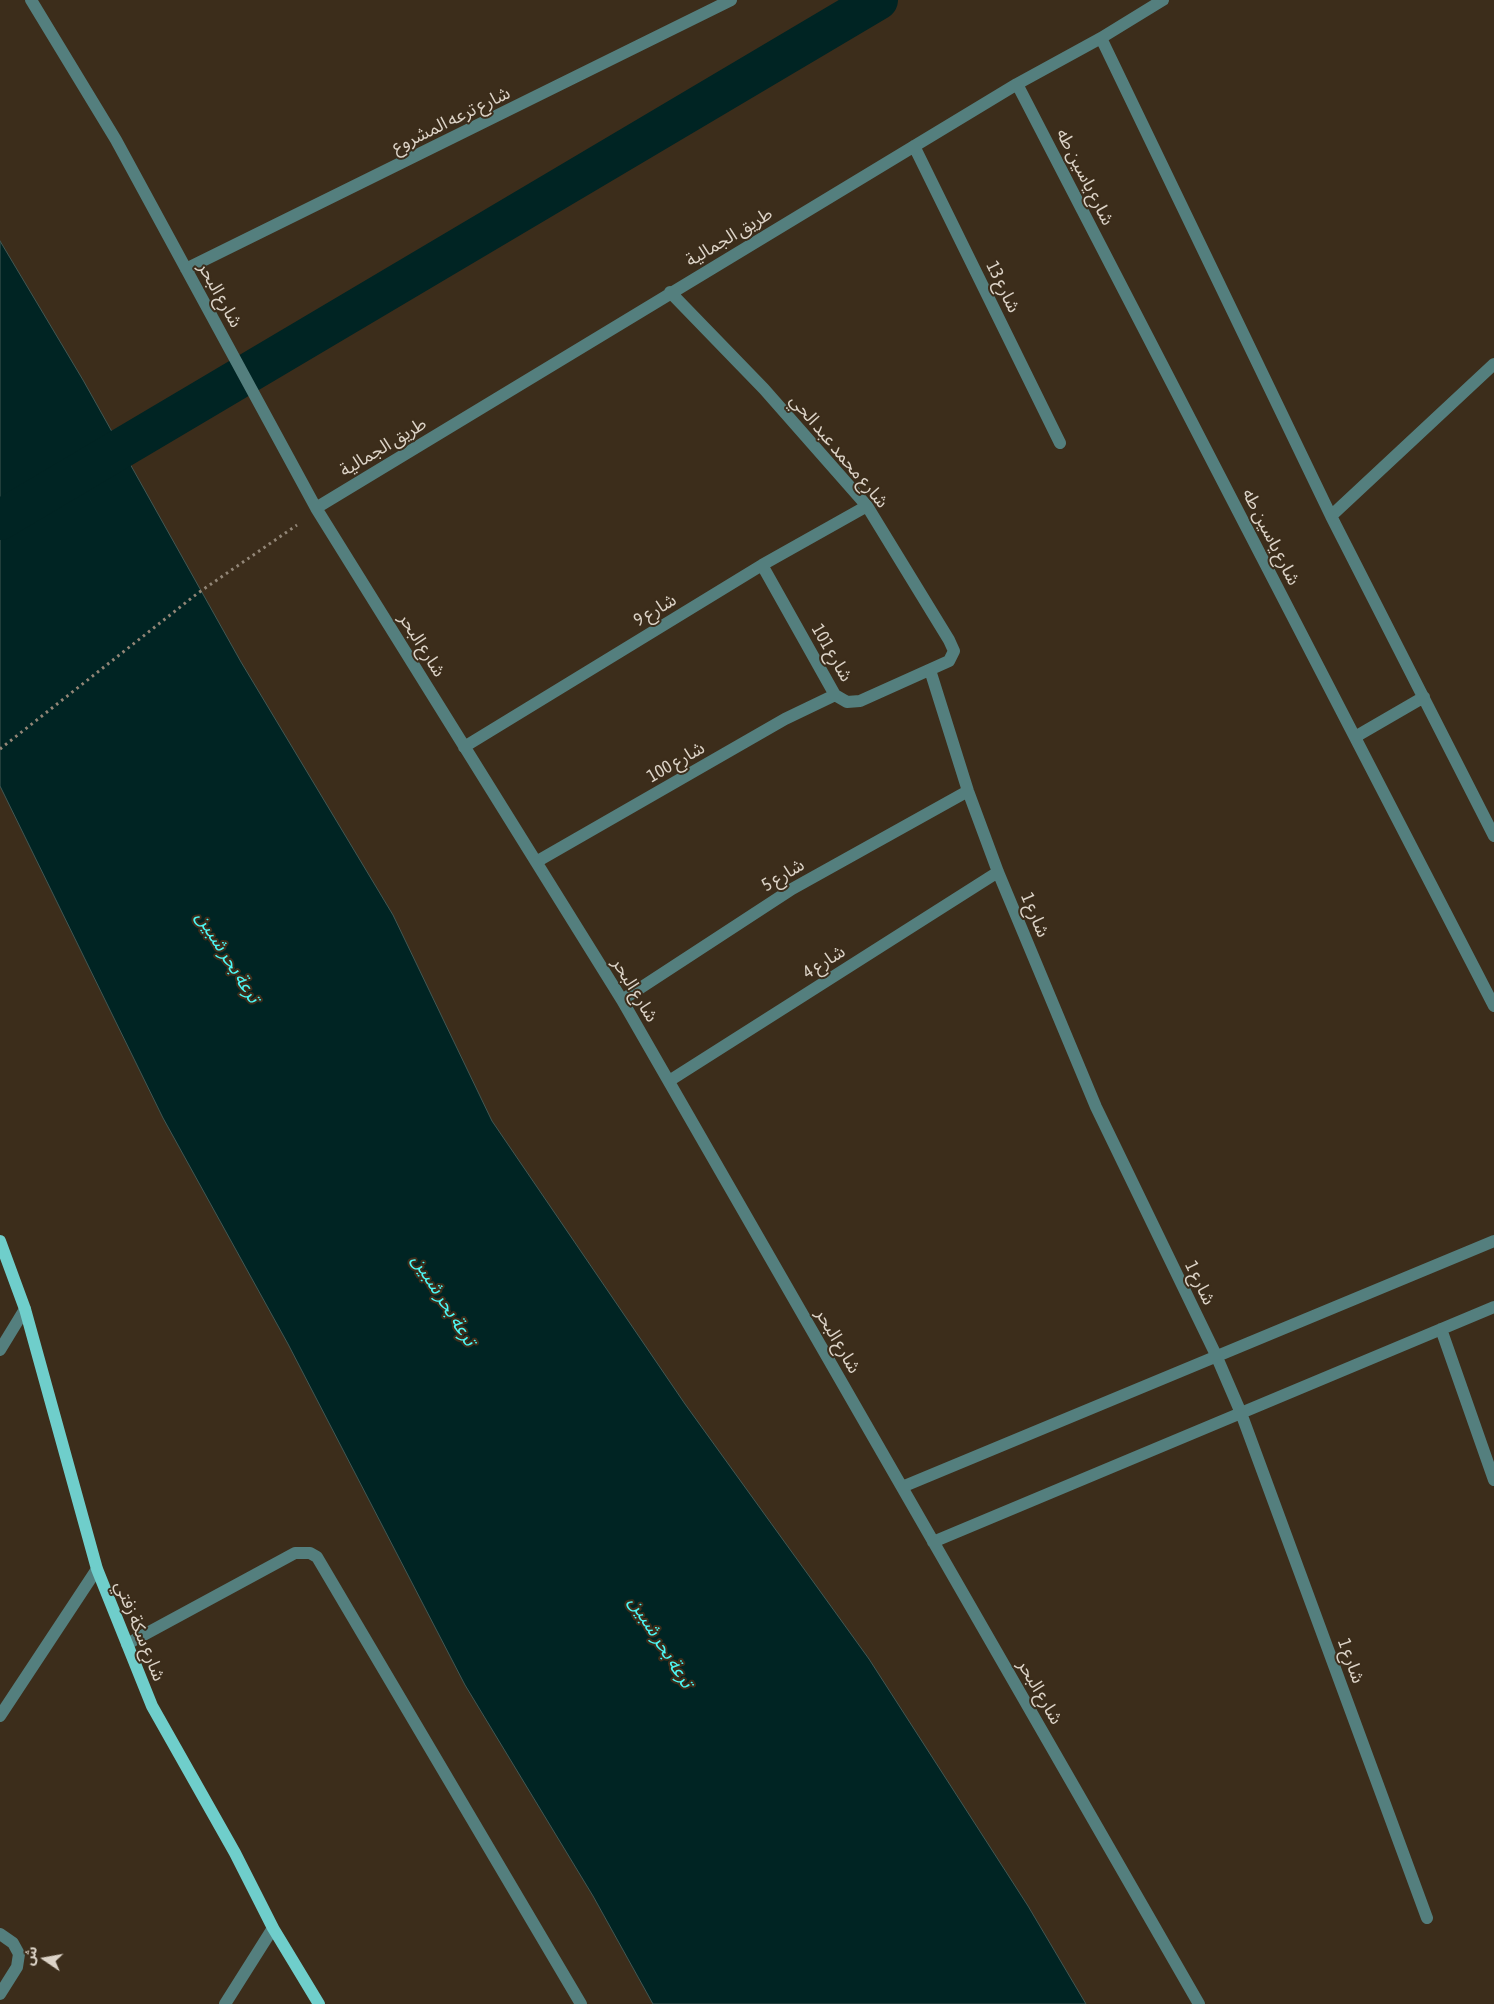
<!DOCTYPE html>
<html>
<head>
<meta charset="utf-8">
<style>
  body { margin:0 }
  #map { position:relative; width:1494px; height:2004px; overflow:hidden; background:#3c2d1b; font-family:"Asap Condensed","Noto Sans Arabic",sans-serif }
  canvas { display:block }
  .north { position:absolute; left:20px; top:1934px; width:50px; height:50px; -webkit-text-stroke:4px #3c2d1b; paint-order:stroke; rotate:282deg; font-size:14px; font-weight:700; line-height:20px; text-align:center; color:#dcd3c7 }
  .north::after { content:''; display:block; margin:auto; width:18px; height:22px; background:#dcd3c7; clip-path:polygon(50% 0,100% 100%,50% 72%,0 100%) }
</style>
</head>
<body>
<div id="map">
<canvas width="1494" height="2004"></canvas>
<div class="north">ش</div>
</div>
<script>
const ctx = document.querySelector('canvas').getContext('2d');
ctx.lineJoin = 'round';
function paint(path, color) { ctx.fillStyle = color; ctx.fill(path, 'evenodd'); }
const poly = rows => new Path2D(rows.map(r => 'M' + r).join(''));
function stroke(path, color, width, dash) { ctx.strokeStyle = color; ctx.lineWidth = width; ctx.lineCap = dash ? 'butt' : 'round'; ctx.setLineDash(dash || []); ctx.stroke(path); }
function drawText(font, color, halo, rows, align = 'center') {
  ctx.font = font + ' "Asap Condensed","Noto Sans Arabic",sans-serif'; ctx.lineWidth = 4; ctx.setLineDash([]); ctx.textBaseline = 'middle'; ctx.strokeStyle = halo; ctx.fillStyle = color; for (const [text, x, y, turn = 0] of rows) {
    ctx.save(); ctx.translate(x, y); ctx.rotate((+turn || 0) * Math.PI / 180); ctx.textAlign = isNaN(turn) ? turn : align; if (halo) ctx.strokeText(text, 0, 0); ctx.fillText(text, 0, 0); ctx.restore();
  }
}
const water = poly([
  [0,241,83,380,241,662,393,915,492,1121,685,1404,869,1659,1028,1906,1086,2004,653,2004,593,1896,465,1685,288,1344,163,1118,0,786,0,241]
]);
const canal = poly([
  [0,520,878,0]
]);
const path = poly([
  [0,749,198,593,297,525]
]);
const minor = poly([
  [31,0,116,140,316,508,622,1000,1199,2004],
  [1101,38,1331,516,1494,836],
  [1017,84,1494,1006],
  [914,146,1060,443],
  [186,269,731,0],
  [670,292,764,389,867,506,949,640,954,651,949,661,860,701,847,702,835,695,762,565],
  [316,508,1017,84,1101,38,1163,0],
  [1331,516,1494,364],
  [930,670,968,791,998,872,1096,1107,1216,1355,1241,1413,1427,1918],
  [1355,737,1424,697],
  [464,747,762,565,867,506],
  [536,862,785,719,835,695],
  [622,1000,792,889,968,791],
  [669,1081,998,872],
  [1441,1329,1494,1480],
  [0,1350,25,1309],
  [902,1487,1494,1241],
  [933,1542,1494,1307],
  [127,1644,295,1553,310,1553,317,1557,581,2004],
  [0,1716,97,1569],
  [0,1934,13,1943,19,1954,17,1967,0,1994],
  [225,2004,273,1928]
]);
const major = poly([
  [0,1241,25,1309,97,1569,152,1706,235,1853,273,1928,319,2004]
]);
const streetNames = [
  ["شارع ترعه المشروع",451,120,-26],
  ["شارع ياسين طه",1085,177,63],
  ["طريق الجمالية",729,237,-31],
  ["شارع 13",1003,287,64],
  ["شارع البحر",220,295,61],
  ["طريق الجمالية",383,447,-31],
  ["شارع محمد عبد الحي",839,451,50],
  ["شارع ياسين طه",1271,537,63],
  ["شارع 9",655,610,-31],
  ["شارع البحر",422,645,58],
  ["شارع 101",832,653,60],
  ["شارع 100",676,762,-30],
  ["شارع 5",783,875,-31],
  ["شارع 1",1035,915,67],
  ["شارع 4",824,962,-32],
  ["شارع البحر",635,990,59],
  ["شارع 1",1200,1283,64],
  ["شارع البحر",838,1341,60],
  ["شارع سكة زفتي",140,1631,68],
  ["شارع 1",1351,1661,70],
  ["شارع البحر",1040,1692,60]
];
const waterNames = [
  ["ترعة بحر شبين",228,957,58],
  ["ترعة بحر شبين",444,1300,58],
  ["ترعة بحر شبين",661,1642,58]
];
paint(water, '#002423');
stroke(water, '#425854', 1);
stroke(canal, '#002423', 40);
stroke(path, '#928677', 3, [2.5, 4]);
stroke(minor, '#547f7e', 12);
stroke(major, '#6fcecb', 12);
drawText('18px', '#dcd3c7', '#3c2d1b', streetNames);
drawText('italic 19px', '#4df8f5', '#3c2d1b', waterNames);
</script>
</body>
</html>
